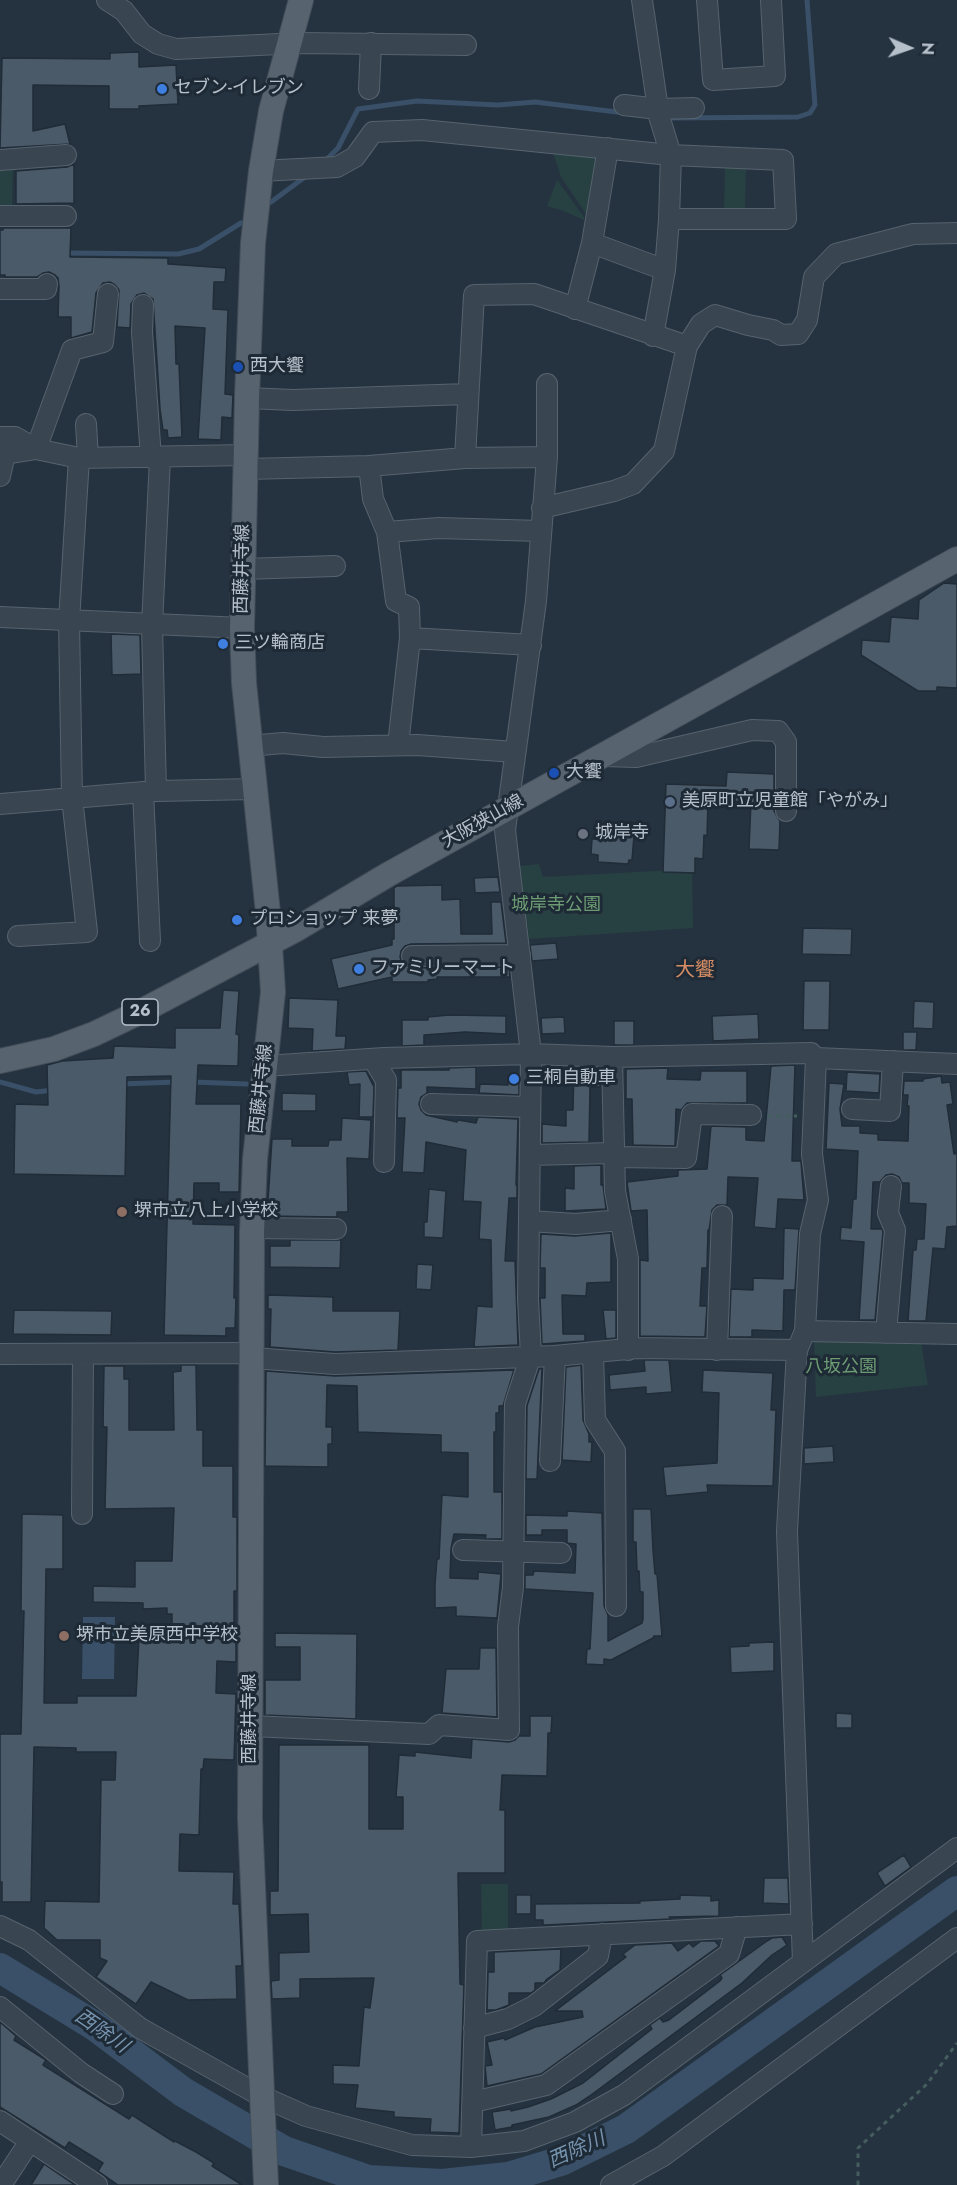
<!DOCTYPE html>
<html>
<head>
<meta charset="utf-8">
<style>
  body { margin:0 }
  #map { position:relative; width:957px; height:2185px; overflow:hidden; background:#253340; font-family:Jost,sans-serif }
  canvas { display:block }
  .north { position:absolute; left:879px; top:18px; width:60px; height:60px; -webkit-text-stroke:4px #1e2a35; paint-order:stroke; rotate:92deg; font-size:16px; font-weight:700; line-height:24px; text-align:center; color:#b6c0cb }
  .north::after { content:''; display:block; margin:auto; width:21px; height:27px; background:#b6c0cb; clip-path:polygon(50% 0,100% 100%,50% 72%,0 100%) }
</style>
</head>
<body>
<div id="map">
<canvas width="957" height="2185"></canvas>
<div class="north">N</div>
</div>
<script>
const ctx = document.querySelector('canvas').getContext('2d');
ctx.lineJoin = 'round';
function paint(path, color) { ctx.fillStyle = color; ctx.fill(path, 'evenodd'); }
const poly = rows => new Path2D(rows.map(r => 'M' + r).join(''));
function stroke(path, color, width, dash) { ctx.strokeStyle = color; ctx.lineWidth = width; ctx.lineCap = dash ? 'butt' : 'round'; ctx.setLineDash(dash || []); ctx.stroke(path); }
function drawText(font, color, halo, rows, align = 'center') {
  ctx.font = font + ' Jost,"Noto Sans JP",sans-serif'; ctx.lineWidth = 6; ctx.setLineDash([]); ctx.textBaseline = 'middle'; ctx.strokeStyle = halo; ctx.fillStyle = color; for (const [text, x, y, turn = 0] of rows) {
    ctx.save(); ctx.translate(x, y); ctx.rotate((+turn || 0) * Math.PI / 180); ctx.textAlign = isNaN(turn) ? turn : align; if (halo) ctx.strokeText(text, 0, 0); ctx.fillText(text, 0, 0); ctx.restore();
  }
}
const green = poly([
  [552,149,593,154,596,158,586,214,561,177],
  [725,166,746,166,745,211,724,211],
  [0,168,13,168,12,211,0,211],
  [557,180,584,217,584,220,561,210,547,206],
  [539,864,543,877,692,869,693,928,529,939,520,866],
  [814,1342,921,1342,928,1385,816,1397],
  [481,1884,508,1884,508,1933,482,1934]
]);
const water = poly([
  [83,1617,115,1617,114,1679,82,1679]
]);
const stream = poly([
  [669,118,798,117,810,113,815,105,807,0],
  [327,159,338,148,358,109,417,101,498,105,535,102,625,113],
  [271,202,305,177],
  [65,253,178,254,199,249,241,223],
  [0,1082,36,1092,54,1090],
  [192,1082,247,1084],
  [120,1084,177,1082]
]);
const river = poly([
  [0,1968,95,2026,183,2092,284,2151,368,2180,442,2184,508,2177,561,2161,626,2129,957,1891]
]);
const building = poly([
  [139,52,139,67,176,65,178,104,139,106,139,109,109,109,109,86,33,85,33,131,65,124,70,144,0,148,2,58,110,59,110,53,139,52],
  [74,164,74,203,16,204,16,171,67,167,74,164],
  [3,228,71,228,70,257,168,258,168,264,226,268,225,282,214,282,213,309,228,310,225,394,233,395,232,418,222,417,221,440,198,439,205,328,175,326,176,364,179,364,182,437,168,438,167,430,163,430,160,409,153,299,144,293,137,295,131,304,130,328,117,327,119,290,115,285,110,282,103,283,96,293,92,332,71,338,71,317,58,317,59,286,58,278,55,275,49,272,43,273,37,277,5,277,5,275,0,275,0,230,3,230,3,228],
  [944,583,957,584,957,688,937,687,937,691,918,691,861,655,862,640,889,642,891,617,918,619,919,600,944,583],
  [111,634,140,635,141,674,112,675,111,634],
  [727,772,774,774,774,811,780,821,779,850,749,849,751,802,708,800,707,836,704,835,703,859,695,858,695,873,663,872,666,784,726,786,727,772],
  [597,834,634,836,632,860,629,860,628,864,598,862,598,855,591,854,592,839,597,839,597,834],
  [498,877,500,892,475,893,474,878,498,877],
  [442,885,442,900,460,899,461,934,492,934,491,902,501,902,506,943,411,944,405,946,401,951,400,957,402,963,412,968,509,967,510,977,437,977,437,979,428,980,428,982,392,982,392,977,338,989,331,959,392,945,392,939,394,939,394,888,397,886,442,885],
  [803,928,852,929,851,955,802,954,803,928],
  [556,943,558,959,532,961,530,945,556,943],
  [804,981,830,981,829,1030,803,1030,804,981],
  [223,990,239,991,236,1034,239,1035,238,1066,198,1065,196,1104,241,1104,239,1192,219,1192,219,1183,194,1183,193,1224,235,1225,234,1298,236,1298,235,1328,226,1328,226,1336,164,1335,171,1076,127,1077,125,1176,14,1174,15,1104,48,1105,47,1065,62,1061,113,1058,114,1046,175,1048,175,1028,220,1028,223,990],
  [289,998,338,1000,336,1036,346,1036,345,1049,312,1051,313,1029,288,1028,289,998],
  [914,1001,934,1002,933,1029,913,1028,914,1001],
  [758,1014,759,1039,713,1041,712,1016,758,1014],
  [449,1015,506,1016,506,1034,465,1032,424,1035,424,1045,402,1046,402,1020,428,1020,428,1017,449,1015],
  [564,1017,565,1033,542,1034,541,1018,564,1017],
  [614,1021,634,1021,634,1045,614,1045,614,1021],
  [903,1032,917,1032,916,1050,903,1050,903,1032],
  [795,1065,792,1161,801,1161,804,1200,778,1199,776,1229,754,1227,758,1178,728,1177,727,1205,717,1205,712,1210,709,1230,708,1230,707,1268,702,1268,700,1306,707,1306,705,1337,640,1336,640,1260,648,1261,647,1210,631,1211,627,1182,678,1176,678,1170,707,1169,711,1126,746,1127,746,1140,764,1141,771,1066,795,1065],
  [476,1067,476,1089,427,1087,427,1093,421,1097,419,1104,421,1110,426,1115,457,1122,458,1120,476,1123,478,1117,518,1119,516,1185,517,1185,517,1198,509,1198,505,1261,515,1261,518,1345,474,1347,477,1306,492,1307,491,1240,479,1239,481,1202,463,1201,466,1150,426,1142,424,1173,402,1172,405,1118,397,1118,398,1088,401,1088,401,1070,449,1070,449,1068,476,1067],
  [574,1068,600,1069,600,1087,590,1087,589,1142,542,1143,542,1124,566,1126,566,1110,573,1110,574,1068],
  [668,1068,667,1079,700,1080,701,1071,747,1071,747,1103,687,1103,681,1110,676,1109,675,1146,633,1145,632,1099,626,1099,626,1069,668,1068],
  [366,1071,374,1087,373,1117,359,1117,360,1084,349,1085,347,1072,366,1071],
  [847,1072,880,1074,879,1093,846,1091,847,1072],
  [508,1076,519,1076,519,1095,479,1093,480,1084,508,1085,508,1076],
  [941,1076,942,1083,950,1082,953,1104,947,1105,954,1154,957,1153,957,1226,947,1227,945,1249,933,1248,926,1321,908,1321,913,1250,916,1250,917,1239,924,1239,926,1204,909,1203,909,1183,902,1183,899,1177,892,1174,886,1175,880,1182,873,1182,871,1229,882,1229,883,1232,875,1320,859,1320,864,1242,840,1240,841,1227,851,1228,853,1199,856,1199,858,1151,826,1149,829,1083,844,1084,840,1109,842,1126,860,1126,860,1133,878,1134,878,1140,908,1141,909,1106,907,1106,908,1095,903,1095,904,1081,923,1081,923,1079,941,1076],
  [282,1093,316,1094,316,1111,282,1111,282,1093],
  [342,1118,371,1120,369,1159,347,1158,348,1212,337,1212,337,1217,267,1216,272,1139,292,1139,292,1146,328,1146,329,1140,341,1140,342,1118],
  [601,1165,601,1185,603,1185,606,1209,565,1211,565,1188,574,1189,574,1166,601,1165],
  [429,1189,446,1191,443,1238,424,1237,424,1222,427,1222,429,1189],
  [784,1228,799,1229,795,1290,784,1290,783,1331,752,1330,752,1337,729,1337,731,1289,753,1290,753,1278,783,1279,784,1228],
  [611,1233,611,1282,587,1283,586,1296,562,1295,563,1334,585,1334,585,1341,542,1344,540,1298,545,1298,545,1268,540,1268,541,1234,575,1236,611,1233],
  [290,1240,341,1240,340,1268,270,1267,270,1246,290,1246,290,1240],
  [417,1264,433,1265,431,1290,416,1289,417,1264],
  [268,1295,333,1297,333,1311,400,1311,398,1350,335,1352,270,1347,271,1309,268,1309,268,1295],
  [14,1310,112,1311,111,1335,13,1334,14,1310],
  [603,1310,616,1310,616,1338,606,1339,603,1310],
  [644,1360,669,1360,672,1392,646,1394,646,1387,610,1390,609,1375,645,1371,644,1360],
  [181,1365,196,1365,197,1430,203,1430,203,1466,233,1466,233,1517,237,1517,237,1591,234,1591,234,1642,236,1642,236,1662,217,1661,216,1693,236,1694,234,1760,204,1759,203,1769,201,1769,199,1835,180,1834,179,1871,234,1872,233,1904,239,1904,242,1966,236,1966,237,1999,188,2000,151,1982,136,2004,96,1977,107,1961,100,1958,100,1940,57,1940,44,1928,45,1901,99,1902,101,1780,115,1780,116,1752,76,1752,76,1748,34,1747,31,1902,2,1902,2,1882,0,1882,0,1734,21,1734,24,1611,21,1611,22,1514,63,1515,63,1569,46,1569,44,1703,77,1703,77,1696,136,1696,139,1638,172,1639,172,1614,167,1614,167,1608,143,1609,143,1603,93,1602,93,1586,135,1587,135,1561,172,1561,174,1508,105,1509,107,1427,103,1427,104,1366,124,1366,124,1379,129,1379,129,1430,174,1430,173,1372,181,1371,181,1365],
  [581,1365,583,1420,589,1434,589,1442,592,1442,591,1462,562,1460,566,1367,581,1365],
  [542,1368,537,1479,526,1479,527,1406,539,1369,542,1368],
  [514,1370,503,1406,499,1406,499,1413,496,1413,496,1432,494,1432,494,1492,502,1492,502,1539,485,1539,486,1535,454,1534,451,1549,450,1578,478,1579,478,1572,501,1574,497,1618,456,1616,456,1607,435,1608,435,1584,437,1559,439,1559,442,1495,468,1497,468,1453,441,1452,441,1435,358,1432,357,1386,327,1385,326,1427,332,1427,332,1444,328,1444,328,1467,265,1466,266,1371,335,1376,514,1370],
  [703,1370,773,1373,771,1410,776,1410,773,1486,707,1485,708,1492,666,1496,663,1467,717,1463,719,1393,702,1392,703,1370],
  [833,1446,834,1462,804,1464,804,1448,833,1446],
  [633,1509,651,1509,653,1550,655,1574,657,1574,662,1636,654,1636,653,1638,611,1660,604,1659,604,1665,586,1664,587,1649,590,1649,593,1593,525,1589,525,1575,533,1575,534,1571,575,1573,576,1544,567,1543,567,1530,542,1530,542,1535,526,1535,526,1515,567,1516,567,1511,602,1513,604,1606,608,1615,608,1641,642,1623,643,1619,643,1592,640,1592,639,1571,637,1571,636,1542,633,1542,633,1509],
  [275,1633,357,1634,356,1719,265,1715,265,1680,300,1680,300,1647,275,1647,275,1633],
  [774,1642,774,1671,731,1673,730,1647,749,1646,749,1643,774,1642],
  [480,1648,496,1648,497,1717,442,1713,446,1669,479,1669,480,1648],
  [836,1713,852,1714,852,1728,836,1728,836,1713],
  [530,1716,552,1716,551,1733,548,1733,547,1776,502,1775,500,1810,505,1810,505,1873,458,1873,460,1984,464,1985,459,2133,430,2132,431,2119,394,2117,394,2112,355,2108,358,2085,333,2084,333,2065,359,2066,364,2007,370,2008,374,1978,300,1979,300,1998,272,1999,271,1981,279,1980,279,1953,309,1952,308,1914,270,1915,270,1891,278,1891,279,1745,369,1745,369,1829,403,1829,403,1797,396,1797,399,1755,415,1756,415,1752,471,1758,472,1739,509,1742,515,1740,519,1736,530,1736,530,1716],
  [904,1855,911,1867,885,1886,877,1873,904,1855],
  [764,1878,788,1878,789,1904,763,1903,764,1878],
  [516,1895,531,1895,531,1914,516,1914,516,1895],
  [680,1895,711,1896,711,1901,719,1900,719,1916,669,1917,671,1919,545,1925,543,1925,543,1920,535,1920,535,1904,640,1903,640,1901,680,1899,680,1895],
  [782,1937,787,1945,772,1955,742,1983,591,2095,576,2105,549,2117,512,2125,512,2127,495,2130,492,2112,511,2109,511,2111,528,2107,551,2099,583,2083,652,2029,650,2025,660,2018,663,2022,669,2020,720,1981,722,1978,720,1975,767,1941,772,1938,782,1937],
  [701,1941,715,1941,719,1946,541,2074,487,2086,485,2066,492,2065,487,2042,504,2038,505,2040,535,2027,583,2017,582,2011,555,2011,626,1957,623,1954,635,1945,672,1943,678,1951,689,1943,693,1947,701,1941],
  [561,1949,560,1970,547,1979,544,1983,535,1983,535,1990,531,1993,509,1993,509,2005,496,2010,487,2010,488,1972,494,1972,494,1952,561,1949],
  [0,2022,16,2036,14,2040,46,2060,43,2065,129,2119,132,2115,174,2142,175,2141,196,2152,214,2163,212,2166,242,2185,118,2185,98,2171,103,2163,69,2142,65,2148,0,2107,0,2022],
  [44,2164,75,2185,31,2185,44,2164]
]);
const path = poly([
  [767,1116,797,1116],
  [858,2185,858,2148,927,2084,957,2043]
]);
const minor = poly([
  [107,0,124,11,142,34,158,44,176,49,300,43,466,45],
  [642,0,659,116,671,155,669,219,665,270,653,336],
  [707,0,713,80,775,76,771,0],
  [369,89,371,43],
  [624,105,658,109,694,108],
  [0,160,66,155],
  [261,171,337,167,355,157,373,132,422,130,671,155,783,160,786,219,669,219],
  [0,216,66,216],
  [592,243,665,270],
  [0,289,46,289,47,284],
  [143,305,142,332,151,458],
  [575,309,592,243,608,148],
  [247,398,293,400,467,394],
  [86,424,88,458],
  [0,437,15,437,36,449,79,458,246,455],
  [465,458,474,295,534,294,687,346],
  [369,466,373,499,387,532,396,601,409,607,410,638,398,745],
  [246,469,369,466,465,458,547,457],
  [0,476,5,454,36,449,72,350,103,342,108,294],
  [542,508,614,491,633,484,664,451,687,346,701,324,715,315,748,325,773,330,781,335,798,334,807,320,814,277,836,254,913,234,957,233],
  [387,532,439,528,540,531],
  [243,569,335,566],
  [0,617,242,628],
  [410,638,531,645],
  [249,746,283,743,323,747,417,745,515,752],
  [603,756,636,757,752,730,778,731,786,742,786,811],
  [156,791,152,625,160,458],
  [143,792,150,941],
  [0,804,156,791,254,789],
  [18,936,87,932,72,798,69,621,79,458],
  [412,956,520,955],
  [612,1057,615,1191,628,1259,628,1350],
  [373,1059,386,1080,384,1162],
  [265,1066,384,1058,531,1054,612,1057,811,1053,816,1058,957,1064],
  [431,1104,530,1107],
  [852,1109,890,1111,893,1061],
  [530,1155,613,1153],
  [614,1157,686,1158,692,1114,751,1115],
  [529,1221,576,1224,621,1220],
  [253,1228,336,1229],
  [805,1331,957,1334],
  [886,1333,895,1230,888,1213,891,1186],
  [717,1350,722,1216],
  [593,1353,595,1420,615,1451,616,1606],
  [0,1354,252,1353],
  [252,1358,335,1364,555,1356,637,1348,797,1350],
  [550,1461,555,1356],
  [82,1514,83,1354],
  [463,1550,561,1553],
  [251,1726,429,1734,439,1725,509,1730,508,1627,513,1587,515,1404,531,1355,528,1299,531,1054,505,830,536,601,547,457,547,384],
  [0,1926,29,1940,140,2028,261,2096,306,2116,412,2145,471,2147,524,2141,575,2122,624,2095,957,1848],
  [803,1962,787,1531,797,1350,805,1331,810,1234,818,1200,812,1154,816,1058],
  [0,2007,81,2073,113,2094],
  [474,2028,508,2019,534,2006,598,1956,602,1934],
  [473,2102,546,2085,729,1954,737,1927],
  [0,2121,97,2185],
  [471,2147,477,1941,802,1924],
  [1,2185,30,2141],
  [611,2185,663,2156,957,1938]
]);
const major = poly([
  [0,1061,54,1049,94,1034,140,1012,295,930,389,874,957,559],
  [266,2185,250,1818,252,1232,255,1159,273,992,268,913,244,683,242,628,247,398,253,243,261,171,271,111,301,0]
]);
const markers = [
  [162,89,6,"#3f7fe0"],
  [238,367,6,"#1a4fb4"],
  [223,644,6,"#3f7fe0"],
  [554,773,6,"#1a4fb4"],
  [670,802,6,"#5c6f8a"],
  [583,834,6,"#6b7280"],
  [237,920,6,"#3f7fe0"],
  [359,969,6,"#3f7fe0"],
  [514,1079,6,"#3f7fe0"],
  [122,1212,6,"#8d6e63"],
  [64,1636,6,"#8d6e63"]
];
const shields = [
  [140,1012,36]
];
const shieldNames = [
  ["26",140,1012]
];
const poiNames = [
  ["セブン-イレブン",174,89],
  ["西大饗",250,367],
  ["三ツ輪商店",235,644],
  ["大饗",566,773],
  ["美原町立児童館「やがみ」",682,802],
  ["城岸寺",595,834],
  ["プロショップ 来夢",249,920],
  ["ファミリーマート",371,969],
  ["三桐自動車",526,1079],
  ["堺市立八上小学校",134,1212],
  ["堺市立美原西中学校",76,1636]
];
const streetNames = [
  ["西藤井寺線",243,569,-89],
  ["大阪狭山線",483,822,-29],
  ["西藤井寺線",262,1089,-84],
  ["西藤井寺線",251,1719,-90]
];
const parkNames = [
  ["城岸寺公園",556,906],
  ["八坂公園",841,1368]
];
const neighbourhoodNames = [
  ["大饗",695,971]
];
const waterNames = [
  ["西除川",101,2032,35],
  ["西除川",577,2151,-24]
];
paint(green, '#274041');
paint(water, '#395068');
stroke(stream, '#395068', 5);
stroke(river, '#395068', 30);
paint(building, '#4b5a69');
stroke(building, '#202c37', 1.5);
stroke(minor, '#57636e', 22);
stroke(major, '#434e59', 26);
stroke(path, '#455d5e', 3, [4.5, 4.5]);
stroke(minor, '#394550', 20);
stroke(major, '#576470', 24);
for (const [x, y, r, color] of markers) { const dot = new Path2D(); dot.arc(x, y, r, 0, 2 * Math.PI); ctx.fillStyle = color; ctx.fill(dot); stroke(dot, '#1e2a35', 2); }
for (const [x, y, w] of shields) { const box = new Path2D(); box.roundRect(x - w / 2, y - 13, w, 26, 4.5); ctx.fillStyle = '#1e2a35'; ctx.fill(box); stroke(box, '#b6c0cb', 1.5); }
drawText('bold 16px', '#b6c0cb', null, shieldNames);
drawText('18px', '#b6c0cb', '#1e2a35', poiNames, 'left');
drawText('18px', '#b6c0cb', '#1e2a35', streetNames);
drawText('18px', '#6d9c74', '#1e2a35', parkNames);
drawText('20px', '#d68d65', '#1e2a35', neighbourhoodNames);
drawText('italic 20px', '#7693ae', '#1e2a35', waterNames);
</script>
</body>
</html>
